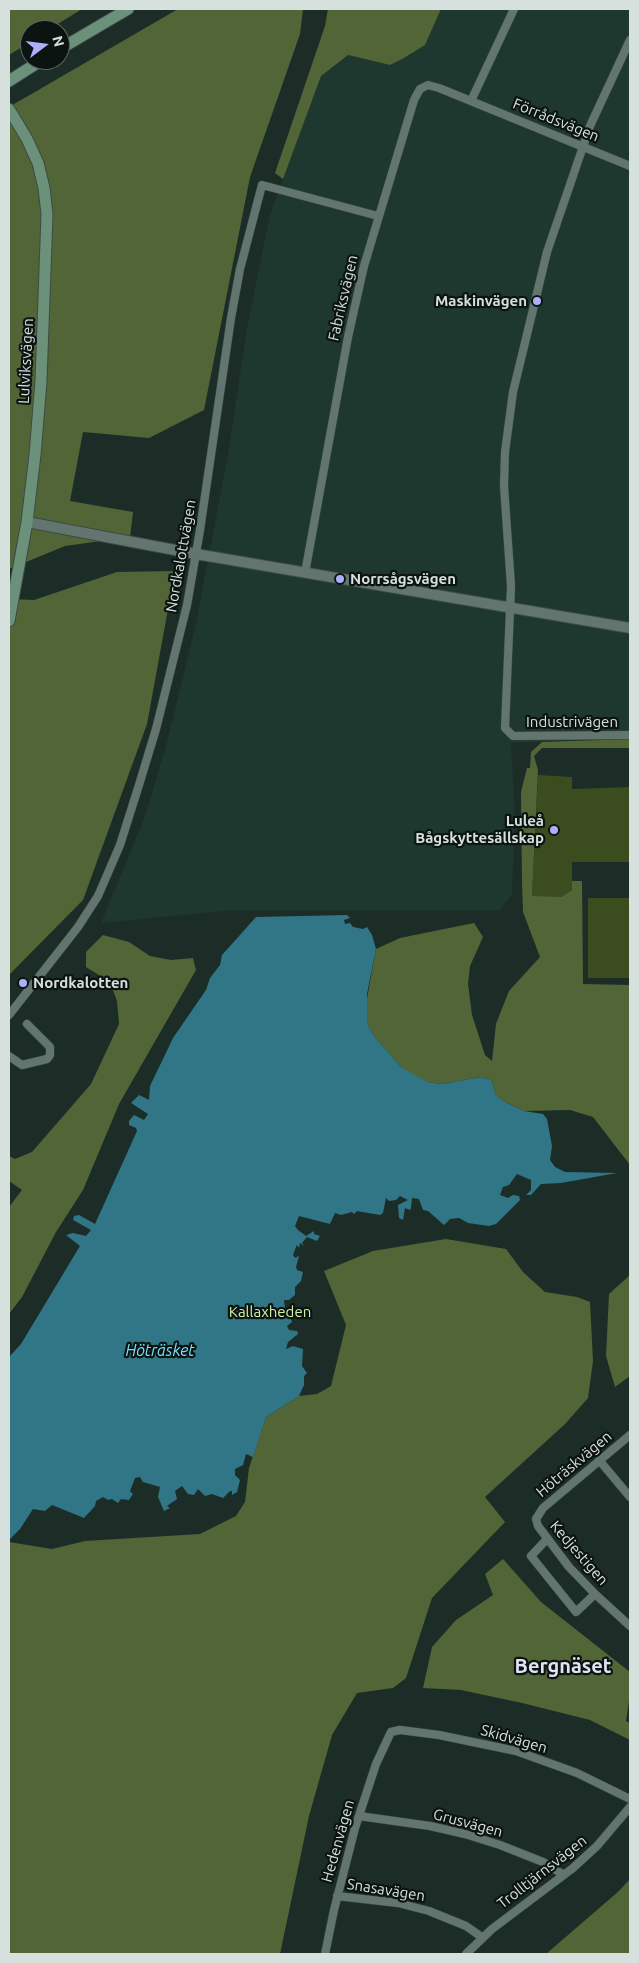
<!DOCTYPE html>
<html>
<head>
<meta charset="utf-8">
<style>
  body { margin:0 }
  #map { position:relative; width:639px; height:1963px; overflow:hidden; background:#1c2d28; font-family:Ubuntu,sans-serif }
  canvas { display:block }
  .frame { position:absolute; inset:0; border:10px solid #d6e0dc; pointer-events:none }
  .north { position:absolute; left:20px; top:20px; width:50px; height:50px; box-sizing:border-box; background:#0c1411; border:1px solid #5d6662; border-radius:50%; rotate:75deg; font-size:14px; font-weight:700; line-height:20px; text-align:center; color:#d6e0dc }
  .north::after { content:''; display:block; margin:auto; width:18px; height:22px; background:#adaffb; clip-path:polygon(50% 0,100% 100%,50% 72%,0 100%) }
</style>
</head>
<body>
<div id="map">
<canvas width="639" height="1963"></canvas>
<div class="frame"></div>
<div class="north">N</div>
</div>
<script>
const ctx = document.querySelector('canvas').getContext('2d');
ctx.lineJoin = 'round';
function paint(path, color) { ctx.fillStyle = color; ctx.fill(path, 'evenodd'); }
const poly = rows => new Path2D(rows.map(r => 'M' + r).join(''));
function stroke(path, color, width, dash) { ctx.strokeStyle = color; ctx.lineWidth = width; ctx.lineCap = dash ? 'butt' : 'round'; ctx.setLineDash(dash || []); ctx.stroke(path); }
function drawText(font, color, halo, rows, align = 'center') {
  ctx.font = font + ' Ubuntu,sans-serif'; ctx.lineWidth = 4.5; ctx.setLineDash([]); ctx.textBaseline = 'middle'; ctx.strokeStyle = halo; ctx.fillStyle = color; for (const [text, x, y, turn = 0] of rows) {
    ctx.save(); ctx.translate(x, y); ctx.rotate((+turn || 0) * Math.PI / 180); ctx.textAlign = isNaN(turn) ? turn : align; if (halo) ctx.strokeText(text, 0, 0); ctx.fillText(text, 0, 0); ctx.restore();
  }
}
const built = poly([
  [441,9,630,9,630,739,511,743,515,816,512,894,500,910,233,910,101,923,144,819,166,746,196,623,228,454,247,328,270,215,320,76,348,55,390,65,410,55,425,44]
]);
const green = poly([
  [538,775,572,777,572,789,630,787,630,862,572,862,572,890,561,897,532,897],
  [588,898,630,898,630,978,588,978]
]);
const forest = poly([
  [9,9,82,9,48,30,30,30,30,42,9,55],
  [178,9,303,9,300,34,250,177,204,410,149,438,83,432,70,501,133,512,130,537,65,546,9,569,9,107],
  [328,9,441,9,425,45,404,58,390,65,348,55,321,76,283,179,275,173,325,26],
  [175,571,147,724,83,900,9,975,9,599,34,600,117,572],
  [630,739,630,748,542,748,534,756,538,770,532,896,561,897,572,890,572,881,582,881,583,984,630,985,630,1165,593,1117,570,1110,524,1111,503,1101,496,1095,491,1080,481,1077,442,1084,427,1082,413,1076,401,1067,374,1036,367,1023,365,1010,376,949,400,938,474,923,483,937,470,966,468,984,472,1015,485,1055,492,1061,496,1024,509,991,540,957,523,912,522,883,521,792,527,768,530,768,531,752,542,742],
  [103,935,129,942,150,956,171,960,193,958,196,970,119,1104,83,1190,56,1232,22,1297,9,1314,9,1207,22,1190,9,1181,9,1156,15,1159,32,1152,91,1084,119,1024,117,1001,110,982,86,967,86,952],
  [446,1239,506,1249,523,1272,545,1292,577,1297,590,1302,593,1361,588,1398,565,1424,485,1497,505,1522,432,1598,406,1678,393,1688,357,1693,332,1735,309,1816,280,1954,9,1954,9,1542,52,1549,85,1541,200,1534,236,1516,245,1502,249,1468,266,1417,299,1396,317,1394,331,1386,346,1325,324,1271,373,1251],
  [630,1275,630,1376,615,1387,606,1356,609,1294],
  [503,1559,541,1602,630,1672,630,1694,626,1721,630,1723,630,1740,590,1720,522,1703,461,1690,423,1688,432,1647,456,1620,493,1595,485,1574],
  [630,1879,630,1954,546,1954,619,1891]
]);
const water = poly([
  [347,915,350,918,344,920,345,924,350,923,353,927,363,929,367,927,372,935,376,949,367,994,367,1023,374,1036,401,1067,427,1082,442,1084,481,1077,491,1080,496,1095,503,1101,524,1111,543,1114,547,1119,552,1146,550,1160,555,1167,565,1172,617,1173,561,1183,541,1184,531,1195,526,1195,531,1190,531,1180,517,1174,509,1185,503,1187,500,1195,508,1198,513,1195,519,1196,520,1200,496,1224,489,1226,468,1223,459,1218,450,1219,444,1225,428,1211,423,1210,419,1199,412,1198,411,1208,410,1210,405,1208,403,1220,399,1218,398,1205,408,1200,400,1196,396,1200,389,1201,386,1198,383,1213,380,1215,357,1211,354,1214,352,1212,341,1215,335,1213,330,1224,299,1216,295,1226,298,1230,306,1236,314,1231,314,1234,320,1236,317,1241,307,1237,302,1243,304,1246,300,1243,299,1248,297,1245,296,1247,293,1255,295,1258,299,1256,296,1267,297,1270,303,1272,301,1281,295,1287,295,1295,289,1300,284,1300,285,1309,288,1308,292,1322,287,1326,289,1330,297,1331,298,1334,288,1342,286,1349,293,1346,303,1349,302,1366,307,1373,304,1376,304,1385,299,1396,266,1417,253,1457,246,1454,243,1465,235,1469,235,1475,240,1480,237,1492,232,1495,232,1491,230,1491,223,1498,212,1494,205,1496,198,1489,194,1495,188,1494,182,1486,175,1491,177,1499,167,1506,170,1508,164,1511,158,1497,160,1487,143,1482,140,1477,135,1478,130,1491,133,1494,129,1500,121,1499,118,1503,112,1499,108,1500,103,1497,96,1501,95,1506,84,1518,52,1505,45,1511,33,1509,20,1529,9,1540,9,1357,21,1344,80,1246,66,1235,73,1233,86,1236,91,1230,73,1220,74,1216,79,1215,95,1224,137,1131,136,1128,129,1125,129,1121,134,1115,144,1120,148,1114,131,1103,139,1095,149,1100,150,1086,173,1038,206,990,210,978,220,965,222,955,256,917]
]);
const minor = poly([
  [630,40,590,126,547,252,513,392,505,452,504,486,511,586,505,728,513,736,630,735],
  [471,101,514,9],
  [305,573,348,337,364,266,414,100,420,89,428,85,439,88,630,166],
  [9,1015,78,927,98,896,120,845,139,785,156,729,187,605,200,530,231,318,240,269,262,185,378,216],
  [9,1056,22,1065,47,1059,50,1055,50,1047,27,1024],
  [630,1435,543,1508,536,1519,538,1526,569,1567,595,1594,630,1626],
  [599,1460,630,1497],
  [547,1539,531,1556,576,1612,595,1594],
  [359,1816,430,1826,465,1834,500,1845,543,1862,564,1875],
  [337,1896,398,1903,429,1911,466,1926,483,1938],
  [325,1954,334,1910,355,1828,376,1764,391,1732,400,1730,439,1735,516,1751,577,1773,630,1799],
  [466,1954,492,1929,573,1868,597,1846,630,1807]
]);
const tertiary = poly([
  [27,522,196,554,630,628]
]);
const secondary = poly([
  [60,49,128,9],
  [9,81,42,60],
  [9,109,27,139,38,163,44,188,47,214,41,381,35,455,27,522,9,621]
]);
const markers = [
  [537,301,5,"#adaffb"],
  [340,579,5,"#adaffb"],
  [554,830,5,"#adaffb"],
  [23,983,5,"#adaffb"]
];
const streetNames = [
  ["Förrådsvägen",556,120,22],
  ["Fabriksvägen",343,298,-77],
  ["Lulviksvägen",26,361,-87],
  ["Nordkalottvägen",181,556,-80],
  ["Industrivägen",572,722],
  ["Höträskvägen",574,1464,-40],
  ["Kedjestigen",579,1553,49],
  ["Skidvägen",514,1739,16],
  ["Grusvägen",468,1823,15],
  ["Hedenvägen",338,1841,-74],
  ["Trolltjärnsvägen",542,1872,-38],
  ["Snasavägen",386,1890,9]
];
const poiNames = [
  ["Maskinvägen",527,301],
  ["Norrsågsvägen",350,579,"left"],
  ["Luleå",544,821],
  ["Bågskyttesällskap",544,838],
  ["Nordkalotten",33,983,"left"]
];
const parkNames = [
  ["Kallaxheden",270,1312]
];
const waterNames = [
  ["Höträsket",160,1351]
];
const districtNames = [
  ["Bergnäset",563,1666]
];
paint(built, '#1e372f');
paint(green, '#3b4d1f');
paint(forest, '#526537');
paint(water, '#317686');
stroke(minor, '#3c4a45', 9);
stroke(tertiary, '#3c4a45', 12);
stroke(secondary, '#3c4a45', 13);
stroke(minor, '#62756f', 8);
stroke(tertiary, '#62756f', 10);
stroke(secondary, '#6c917a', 11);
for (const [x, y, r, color] of markers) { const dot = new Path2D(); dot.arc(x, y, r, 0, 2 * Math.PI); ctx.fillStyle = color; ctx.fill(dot); stroke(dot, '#0c1411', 2); }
drawText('15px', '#d6e0dc', '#0c1411', streetNames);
drawText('bold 15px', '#d6e0dc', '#0c1411', poiNames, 'right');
drawText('15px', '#d1f1a7', '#0c1411', parkNames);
drawText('italic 16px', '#76def7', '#0c1411', waterNames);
drawText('bold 20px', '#e2e3f2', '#0c1411', districtNames);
</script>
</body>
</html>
